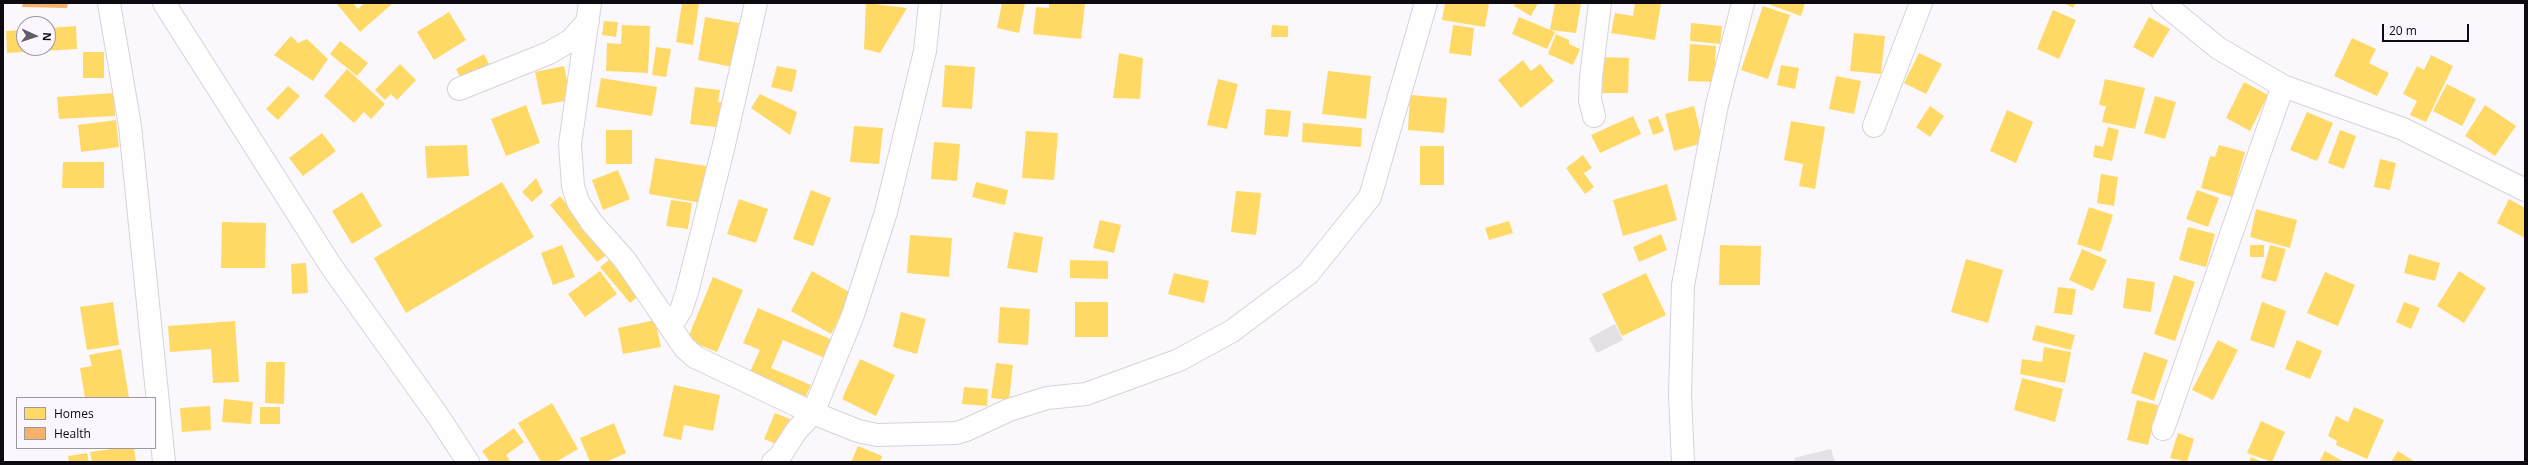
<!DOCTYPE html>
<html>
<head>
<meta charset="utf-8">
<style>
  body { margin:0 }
  #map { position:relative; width:2528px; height:465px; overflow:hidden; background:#fbf8fd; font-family:"Open Sans",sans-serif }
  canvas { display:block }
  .frame { position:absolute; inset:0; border:4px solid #0e0a11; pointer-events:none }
  .legend { position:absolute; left:16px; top:397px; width:140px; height:52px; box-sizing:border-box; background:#fbf6ff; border:1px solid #9c98a0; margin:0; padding:5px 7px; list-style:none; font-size:12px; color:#0e0a11 }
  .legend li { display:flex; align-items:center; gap:8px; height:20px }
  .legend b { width:20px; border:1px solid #9c98a0 }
  .north { position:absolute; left:16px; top:16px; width:40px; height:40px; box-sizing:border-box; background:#fbf6ff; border:1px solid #9c98a0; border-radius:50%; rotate:93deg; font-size:11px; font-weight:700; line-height:16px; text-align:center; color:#0e0a11 }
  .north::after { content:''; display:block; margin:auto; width:14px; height:18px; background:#615d64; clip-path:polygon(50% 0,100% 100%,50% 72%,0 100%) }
  .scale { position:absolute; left:2382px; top:24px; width:87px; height:18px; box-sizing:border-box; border:2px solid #0e0a11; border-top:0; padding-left:5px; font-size:12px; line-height:14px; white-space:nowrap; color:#0e0a11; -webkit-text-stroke:3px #fbf6ff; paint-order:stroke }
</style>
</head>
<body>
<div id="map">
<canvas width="2528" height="465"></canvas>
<div class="frame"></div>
<ul class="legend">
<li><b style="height:11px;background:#ffd966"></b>Homes</li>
<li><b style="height:11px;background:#f6b26b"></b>Health</li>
</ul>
<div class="north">N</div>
<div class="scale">20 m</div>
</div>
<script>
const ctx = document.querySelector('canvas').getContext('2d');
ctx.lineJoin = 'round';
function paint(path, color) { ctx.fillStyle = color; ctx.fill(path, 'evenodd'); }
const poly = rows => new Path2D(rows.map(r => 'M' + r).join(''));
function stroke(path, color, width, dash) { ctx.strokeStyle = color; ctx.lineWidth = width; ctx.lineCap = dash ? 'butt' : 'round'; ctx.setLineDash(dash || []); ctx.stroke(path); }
const homes = poly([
  [336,3,353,3,358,9,364,3,393,3,360,32],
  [682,3,699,3,693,45,676,42],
  [866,3,907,8,880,53,864,49],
  [1002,3,1025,3,1019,33,997,28],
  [1049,3,1085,3,1081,39,1033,34,1036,7,1049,8],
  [1445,3,1489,3,1485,27,1442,20],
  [1515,3,1538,3,1531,16,1514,6],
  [1555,3,1581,3,1576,33,1550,30],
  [1635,3,1661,3,1655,40,1611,33,1615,13,1633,16],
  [1765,3,1805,3,1801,16],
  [2064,3,2076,3,2073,8],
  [1763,6,1790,15,1768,79,1741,70],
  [2053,10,2076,20,2059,59,2037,49],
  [449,12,466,40,434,60,417,32],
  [705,17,739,23,732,67,698,60],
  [1519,17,1555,32,1547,49,1512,34],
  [2149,17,2170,29,2153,58,2133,47],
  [604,21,618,22,616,37,602,35],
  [1691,23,1722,26,1720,44,1690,41],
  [622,25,650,26,648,73,606,71,607,43,621,44],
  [1272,25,1288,26,1288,37,1271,37],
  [1453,25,1474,28,1471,56,1449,53],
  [76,26,77,49,7,53,6,31,24,30,24,48,48,48,48,28],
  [1854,33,1885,36,1881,74,1850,71],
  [1556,34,1569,40,1569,44,1580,49,1573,65,1548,54],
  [291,36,298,43,307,39,328,59,313,81,274,55],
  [2352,38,2376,49,2369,63,2389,73,2377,96,2334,76],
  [340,41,368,63,357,76,330,54],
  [1690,44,1716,46,1714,82,1688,81],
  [656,47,671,49,666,77,652,75],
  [83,52,104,52,104,78,83,78],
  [1119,53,1143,58,1140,99,1113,98],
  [1919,53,1942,64,1926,94,1904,83],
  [484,54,489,64,461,79,456,69],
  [2431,55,2453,66,2426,122,2410,115,2417,101,2403,94,2417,66,2424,70],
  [1603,57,1629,58,1628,93,1602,93],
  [1523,60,1531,71,1540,64,1554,81,1521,108,1498,80],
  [400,64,416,80,397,100,391,94,385,100,375,90],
  [945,65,975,67,972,109,942,107],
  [1781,65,1799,68,1795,89,1777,85],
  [564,66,571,100,542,105,535,72],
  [777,66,797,70,792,92,771,87],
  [347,69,385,104,371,119,364,112,354,123,324,96],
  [1328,71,1371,76,1366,119,1322,114],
  [1836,76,1861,81,1854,114,1829,109],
  [601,78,657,87,652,116,596,107],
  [1218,79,1238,84,1227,129,1207,125],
  [2105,79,2145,88,2135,129,2102,122,2106,106,2099,105],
  [2244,82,2268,95,2250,131,2226,118],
  [2447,84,2476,99,2462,126,2433,111],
  [288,86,300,96,278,120,266,109],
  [695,87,720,90,718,102,726,103,723,128,690,124],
  [114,93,115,116,59,119,57,97],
  [760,94,797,112,790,135,751,108],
  [1410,95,1447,98,1444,133,1408,130],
  [2155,96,2176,102,2165,139,2144,133],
  [526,105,540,143,506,156,491,119],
  [2485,105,2516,126,2495,156,2465,136],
  [1694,106,1703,143,1674,151,1665,114],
  [1930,106,1944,116,1930,137,1916,127],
  [1266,109,1291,111,1288,137,1264,135],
  [2007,110,2033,122,2016,163,1990,151],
  [2307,112,2333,123,2317,161,2290,150],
  [1633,116,1641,134,1600,153,1591,135],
  [1658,116,1664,131,1653,135,1648,120],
  [116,120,119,147,81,152,78,125],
  [1791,121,1825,127,1815,189,1799,186,1803,164,1784,160],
  [1303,123,1362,128,1361,147,1302,142],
  [854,126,883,128,879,164,850,162],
  [2108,127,2119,130,2112,161,2093,157,2095,145,2103,147],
  [606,130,632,130,632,164,606,164],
  [2340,130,2356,136,2344,169,2328,163],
  [1026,131,1058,133,1054,180,1022,178],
  [322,133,336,151,303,176,289,158],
  [934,142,960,144,957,181,931,179],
  [467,145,469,176,427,178,425,146],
  [2219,145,2245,152,2232,197,2201,188,2210,156,2215,157],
  [1420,146,1444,146,1444,185,1420,185],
  [1583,155,1592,168,1584,173,1594,187,1585,194,1566,168],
  [655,158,706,166,701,203,649,194],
  [2380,159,2396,163,2390,190,2374,187],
  [63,162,104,162,104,188,62,188],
  [618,170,630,199,603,210,592,180],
  [2101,174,2118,177,2114,206,2097,203],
  [536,178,543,192,532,202,522,192],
  [502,182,534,237,406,313,374,258],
  [976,182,1008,190,1005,205,972,197],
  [1667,184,1677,220,1623,236,1613,200],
  [811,190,831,198,813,246,793,239],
  [2197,190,2219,198,2208,227,2186,219],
  [1236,191,1261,193,1256,235,1231,232],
  [362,192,382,226,352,244,332,211],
  [560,196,608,254,597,262,550,205],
  [739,199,768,209,756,243,727,234],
  [2509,199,2525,208,2525,238,2497,223],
  [671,200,692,203,688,229,666,226],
  [2089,207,2113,215,2101,252,2077,244],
  [2256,209,2297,220,2290,248,2250,237],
  [1100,220,1121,225,1114,253,1093,248],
  [1509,221,1513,233,1489,240,1485,228],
  [222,222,266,223,265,268,221,268],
  [2188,227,2215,234,2206,267,2179,260],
  [1014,232,1043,237,1037,273,1007,268],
  [1661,234,1667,250,1639,262,1633,247],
  [910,235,952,238,949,277,907,273],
  [562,245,575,277,553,285,541,253],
  [1720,245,1761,246,1760,285,1719,285],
  [2250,245,2264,245,2264,257,2250,257],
  [2270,245,2286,249,2276,282,2261,278],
  [2082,249,2107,260,2093,291,2069,280],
  [2409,254,2440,263,2435,281,2404,273],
  [1966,259,2003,270,1988,323,1951,312],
  [609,260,639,296,630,303,600,267],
  [1070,260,1108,261,1108,279,1070,278],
  [306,263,308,293,292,294,291,264],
  [600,271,617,294,585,317,568,294],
  [812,271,853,294,831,334,791,311],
  [2459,271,2486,288,2464,323,2437,306],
  [2325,272,2355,285,2338,326,2307,313],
  [1174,273,1209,281,1204,303,1168,294],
  [1646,273,1666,315,1622,336,1602,294],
  [2174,275,2195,282,2175,341,2154,334],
  [713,277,743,290,717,352,687,340],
  [2127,278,2155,282,2151,312,2123,308],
  [2058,287,2076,289,2072,315,2054,313],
  [113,302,119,345,87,350,80,307],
  [1075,302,1108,302,1108,337,1075,337],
  [2262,302,2286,311,2274,348,2250,340],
  [2404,302,2420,308,2411,329,2396,322],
  [1000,307,1030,309,1028,345,998,343],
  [758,308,835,341,827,359,783,340,771,368,811,385,803,402,747,378,760,350,743,343],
  [901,312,926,319,917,354,893,347],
  [655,320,661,347,623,354,618,328],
  [235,321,239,382,213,383,211,349,170,352,168,326],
  [2036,325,2075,335,2071,350,2032,340],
  [2218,340,2238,350,2213,400,2192,390],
  [2297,340,2322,351,2310,379,2285,369],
  [2044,347,2071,352,2065,383,2020,374,2022,359,2042,362],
  [121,349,129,398,85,398,80,368,92,366,89,355],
  [2144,352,2168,360,2154,401,2131,393],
  [860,359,895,375,876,416,842,399],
  [266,362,285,362,284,404,265,403],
  [996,363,1013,365,1009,400,991,398],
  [2022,378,2063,389,2055,422,2014,410],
  [674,385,720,395,713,431,684,425,681,440,663,436],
  [964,387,988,389,987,406,962,404],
  [224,399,253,402,251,424,222,422],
  [2137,400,2158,405,2148,445,2127,440],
  [552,403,578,449,556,462,541,462,518,423],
  [210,406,211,430,182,432,180,408],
  [260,407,280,407,280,424,260,424],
  [2354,407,2384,420,2367,459,2336,445,2337,441,2328,436,2336,416,2348,422],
  [775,413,790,419,779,445,764,439],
  [2261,421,2285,432,2272,462,2247,453],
  [614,423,626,453,606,462,590,462,580,438],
  [514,428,524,442,506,455,511,462,490,462,482,451],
  [2178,433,2194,439,2187,462,2170,458],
  [858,446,882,456,880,462,851,462],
  [119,448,134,448,136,462,92,462,90,452],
  [2325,451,2344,462,2319,462],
  [2398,451,2415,462,2391,462],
  [87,453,89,462,69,462,68,456],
  [2251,457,2262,462,2249,462]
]);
const health = poly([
  [23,3,68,3,67,8,22,7]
]);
const building = poly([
  [1615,324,1623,340,1597,353,1589,338],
  [1831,449,1835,462,1795,462,1794,458]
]);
const minor = poly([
  [109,3,130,126,164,462],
  [164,3,331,266,438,416,468,462],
  [590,3,570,144,573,186,578,202,592,223,625,260,684,347,695,357,813,413,797,430,780,456,773,462],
  [930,3,925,51,886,212,853,315,813,413,858,431,877,435,956,433,966,430,1009,410,1047,398,1086,394,1179,360,1232,331,1308,274,1370,197,1426,3],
  [2163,3,2218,48,2283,86,2403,129,2525,190],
  [459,89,549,53,571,40,588,21],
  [1594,116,1590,100,1591,77,1600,3],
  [1874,126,1921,3],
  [670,327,681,310,687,292,723,149,756,3],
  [2163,429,2283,86],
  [1683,462,1680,395,1683,285,1717,105,1743,3]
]);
paint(homes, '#ffd966');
paint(health, '#f6b26b');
paint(building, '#e3e0e6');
stroke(minor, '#d7d2d9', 24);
stroke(minor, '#fefeff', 22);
</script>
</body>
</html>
